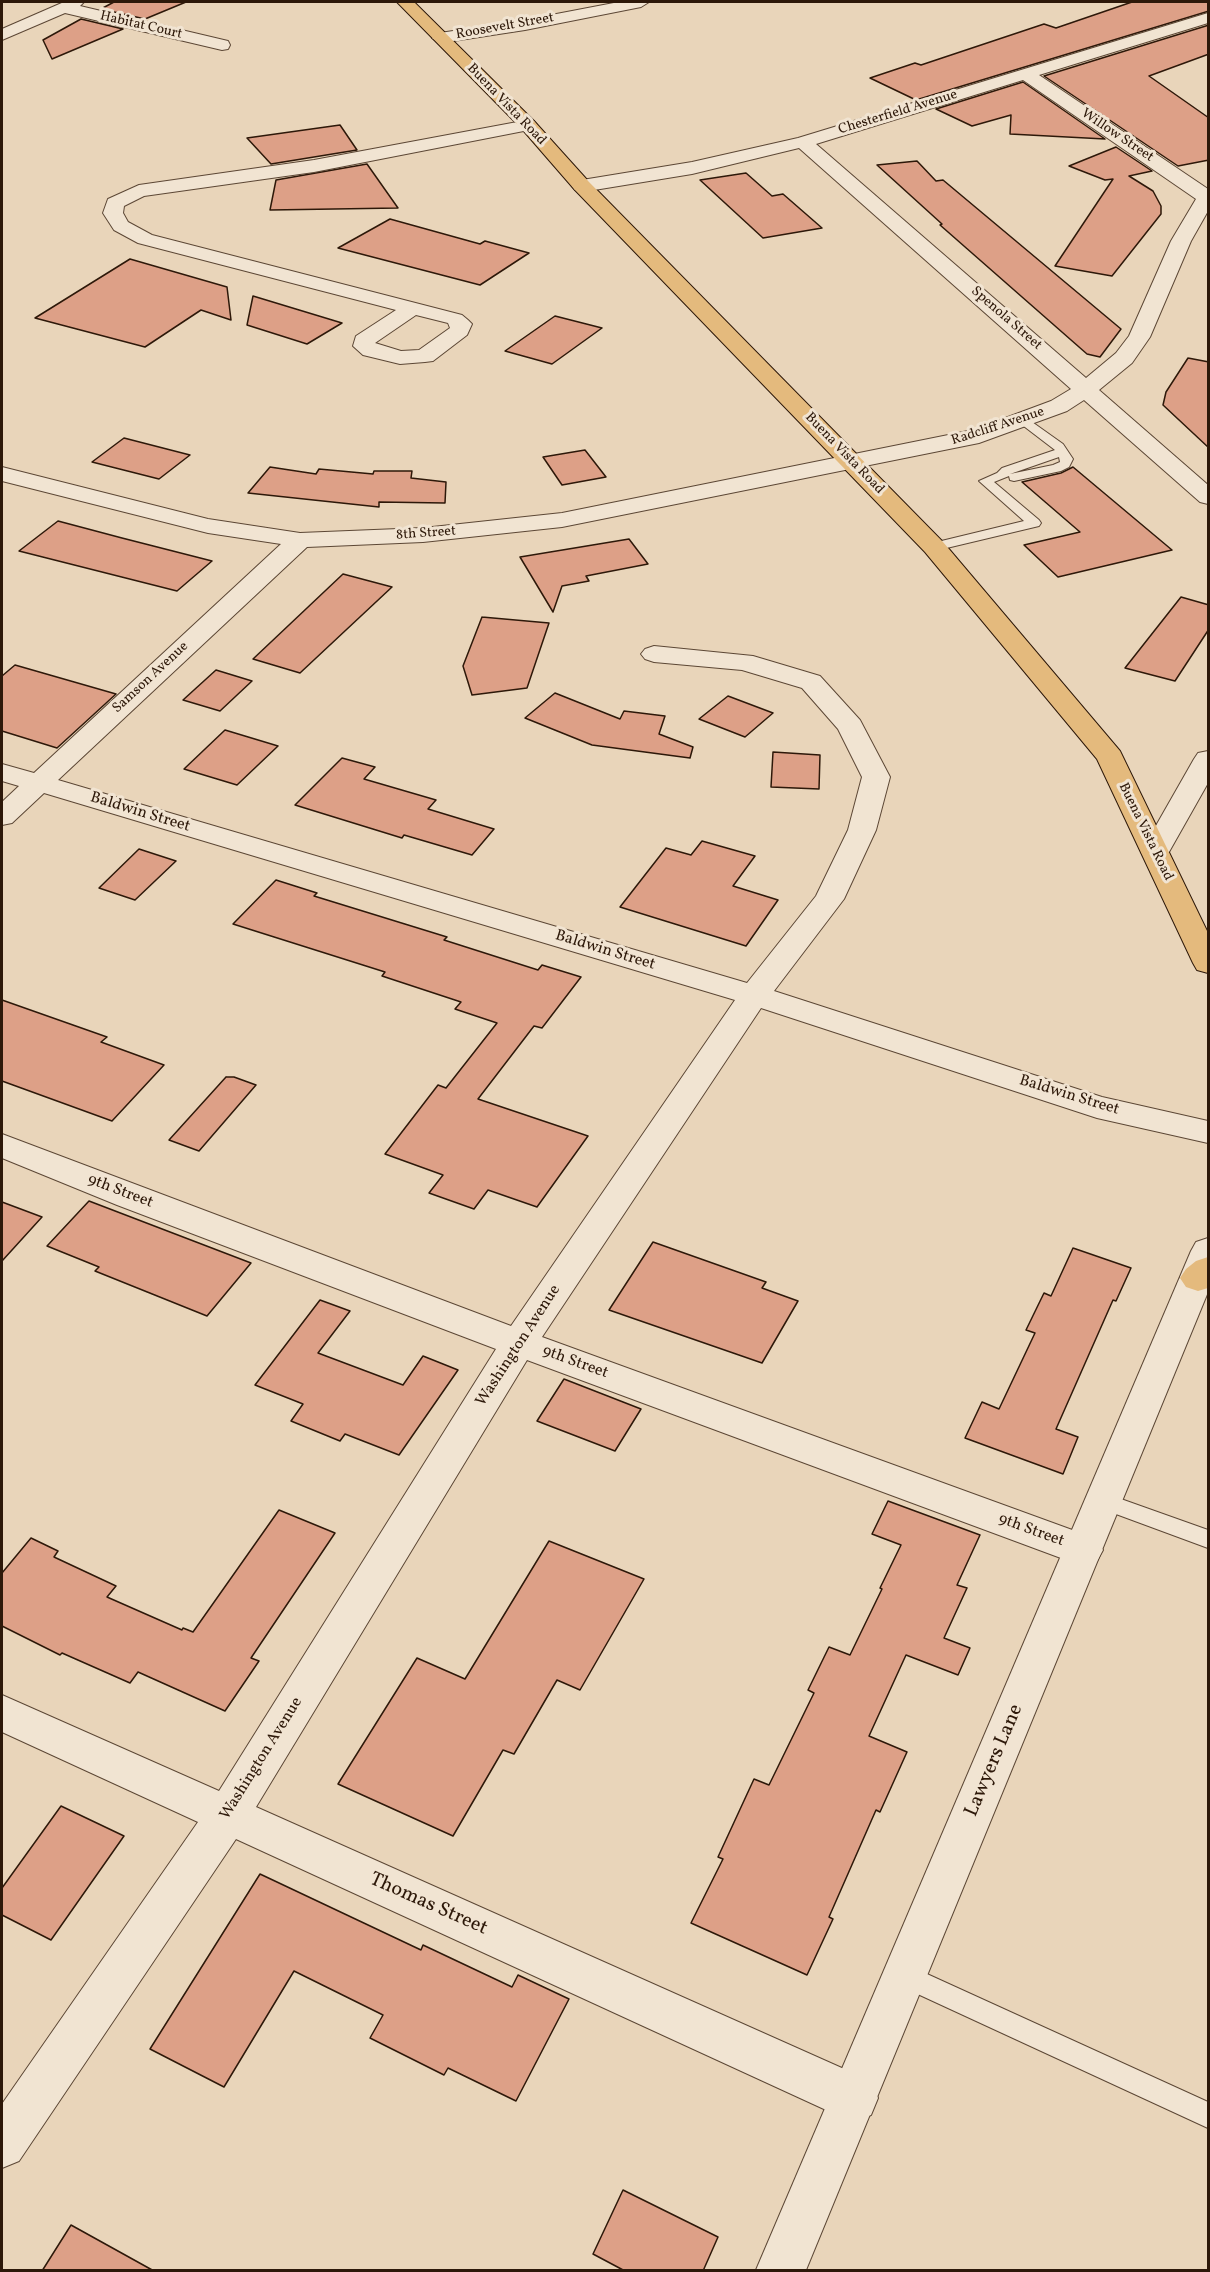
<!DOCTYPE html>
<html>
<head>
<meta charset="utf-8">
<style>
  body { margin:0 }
  #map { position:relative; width:1210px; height:2272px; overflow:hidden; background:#e9d5ba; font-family:Vollkorn,serif }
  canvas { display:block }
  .frame { position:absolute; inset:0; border:3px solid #2d1809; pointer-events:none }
</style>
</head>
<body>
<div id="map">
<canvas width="1210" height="2272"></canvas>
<div class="frame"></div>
</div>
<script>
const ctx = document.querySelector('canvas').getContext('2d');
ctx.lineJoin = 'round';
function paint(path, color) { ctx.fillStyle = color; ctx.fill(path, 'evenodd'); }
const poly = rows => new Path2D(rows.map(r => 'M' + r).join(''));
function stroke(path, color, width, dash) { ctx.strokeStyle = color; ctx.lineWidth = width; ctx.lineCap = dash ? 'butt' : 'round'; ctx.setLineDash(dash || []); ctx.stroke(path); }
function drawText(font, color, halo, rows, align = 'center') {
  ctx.font = font + ' Vollkorn,serif'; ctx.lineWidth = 6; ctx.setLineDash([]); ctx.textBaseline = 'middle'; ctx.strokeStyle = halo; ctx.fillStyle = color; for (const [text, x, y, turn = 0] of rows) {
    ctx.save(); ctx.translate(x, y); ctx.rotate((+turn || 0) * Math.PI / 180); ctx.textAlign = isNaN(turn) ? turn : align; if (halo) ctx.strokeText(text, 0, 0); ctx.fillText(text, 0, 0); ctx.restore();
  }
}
const building = poly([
  [114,2,186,2,145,19,101,9,114,2],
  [1132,2,1209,2,1209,11,916,100,870,78,915,63,921,65,1044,24,1056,28,1132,2],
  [81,19,123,29,52,59,43,40,81,19],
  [1209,25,1209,54,1149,76,1209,118,1209,160,1178,166,1044,76,1209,25],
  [1023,82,1105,139,1010,134,1011,115,972,126,936,109,1023,82],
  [340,125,357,150,271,164,247,138,340,125],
  [1116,147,1152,171,1129,176,1153,191,1161,206,1161,214,1112,276,1055,266,1113,179,1105,180,1069,166,1116,147],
  [917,161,936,181,943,180,1121,329,1100,357,1087,354,940,225,942,224,877,165,917,161],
  [367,164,398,208,270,210,276,180,367,164],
  [746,173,772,196,783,194,822,228,763,238,700,180,746,173],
  [390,219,480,244,485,241,529,253,480,285,338,248,390,219],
  [130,259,227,287,231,320,201,310,145,347,35,318,130,259],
  [253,296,342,323,307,344,247,325,253,296],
  [555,316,602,328,552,364,505,351,555,316],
  [1188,358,1209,362,1209,448,1163,405,1166,392,1188,358],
  [124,438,190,455,159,479,92,462,124,438],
  [585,450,606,477,562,485,543,457,585,450],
  [270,467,316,474,319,469,373,474,374,471,412,471,411,478,446,482,445,503,379,502,379,507,248,493,270,467],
  [1073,467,1172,550,1058,577,1024,545,1080,532,1022,482,1061,473,1073,467],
  [58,521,122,538,212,561,177,591,19,551,58,521],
  [629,539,648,564,586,576,589,581,562,586,553,612,520,557,629,539],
  [343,574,392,587,300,673,253,659,343,574],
  [1181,597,1209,605,1209,629,1175,681,1125,668,1181,597],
  [482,617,549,623,527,688,472,695,463,666,482,617],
  [15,665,116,694,57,748,2,731,2,676,15,665],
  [216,670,252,681,220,711,183,700,216,670],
  [555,693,620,719,624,711,665,716,659,734,693,747,690,758,592,745,525,718,555,693],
  [728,696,773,713,745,737,699,719,728,696],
  [225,730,278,746,237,785,184,769,225,730],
  [773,752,820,755,819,789,771,787,773,752],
  [342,758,375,767,364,779,436,800,428,809,494,829,472,855,404,835,402,838,295,805,342,758],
  [702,841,755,856,733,886,778,900,746,946,620,907,666,848,691,855,702,841],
  [139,849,176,861,135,900,99,888,139,849],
  [276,880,317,893,314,896,447,937,444,940,538,970,542,965,581,977,542,1028,534,1026,478,1099,588,1136,537,1207,488,1190,474,1209,429,1193,443,1175,385,1154,438,1085,446,1088,497,1023,455,1009,461,1002,382,976,385,972,233,924,276,880],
  [2,1000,107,1037,101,1042,164,1065,112,1121,2,1081,2,1000],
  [226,1077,234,1077,256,1085,199,1151,169,1140,226,1077],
  [89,1201,251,1263,207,1316,95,1271,99,1267,47,1246,89,1201],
  [2,1202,42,1217,2,1261,2,1202],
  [653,1242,766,1282,762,1288,798,1301,762,1363,609,1310,653,1242],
  [1073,1248,1131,1268,1116,1301,1113,1300,1056,1429,1078,1437,1063,1474,965,1438,982,1402,999,1409,1035,1333,1026,1330,1044,1293,1051,1296,1073,1248],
  [320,1300,350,1311,318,1353,403,1385,423,1356,458,1370,399,1455,345,1434,340,1441,291,1421,303,1404,255,1385,320,1300],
  [564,1379,641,1409,615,1451,537,1421,564,1379],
  [888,1501,980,1535,957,1585,967,1588,944,1638,970,1648,958,1675,906,1655,869,1736,907,1752,880,1812,876,1810,829,1917,833,1919,807,1975,691,1923,723,1859,718,1857,754,1779,769,1785,814,1693,808,1690,829,1647,850,1655,882,1589,880,1588,901,1545,872,1534,888,1501],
  [279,1510,335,1533,251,1658,259,1661,225,1711,138,1672,130,1683,62,1653,60,1655,2,1626,2,1573,31,1538,58,1551,54,1557,116,1586,107,1597,182,1630,183,1628,193,1632,279,1510],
  [549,1541,644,1579,580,1690,557,1680,514,1754,503,1750,453,1836,338,1784,417,1658,465,1679,549,1541],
  [61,1806,124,1836,51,1940,2,1915,2,1888,61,1806],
  [260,1874,421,1950,423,1945,512,1987,518,1975,569,1999,516,2101,448,2068,444,2075,370,2038,383,2015,294,1971,224,2087,150,2049,260,1874],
  [623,2190,718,2237,703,2271,625,2271,593,2254,623,2190],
  [71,2225,154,2271,42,2271,71,2225]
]);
const service = poly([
  [1025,417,1063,444,1073,459,1069,467,1061,471,1014,481,1010,480,1009,476,994,482,1039,520,1041,523,1039,526,934,551,929,550,927,547,929,544,1024,521,979,481,997,473,1002,468,1055,450,1021,424,1019,421,1025,417],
  [1059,457,1060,462,1053,465,1010,474,1059,457],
  [1104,1493,1208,1530,1208,1548,1097,1507,1094,1501,1097,1495,1104,1493],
  [905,1964,1208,2102,1208,2128,896,1984,893,1976,896,1968,905,1964]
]);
const minor = poly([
  [64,2,84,2,80,6,228,41,230,45,228,49,222,50,65,13,2,40,2,29,64,2],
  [619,2,649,2,641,7,525,30,440,43,432,38,440,33,525,20,619,2],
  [1208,13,1208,23,1039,75,1208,189,1208,211,1191,241,1150,337,1132,363,1099,390,1208,485,1208,504,1200,502,1084,400,1067,411,979,443,562,527,423,542,307,547,58,780,747,983,816,896,848,830,862,777,838,729,802,688,742,670,654,662,645,659,641,654,645,649,654,646,753,656,820,676,860,720,890,777,876,830,844,899,774,991,1102,1097,1208,1121,1208,1143,1097,1118,761,1008,542,1337,1097,1539,1103,1550,1097,1561,1083,1566,1069,1561,527,1360,256,1807,871,2081,878,2098,871,2115,854,2121,837,2115,236,1839,19,2161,2,2168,2,2104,198,1822,2,1732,2,1695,219,1791,496,1349,117,1205,2,1158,2,1134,511,1326,735,1000,44,793,12,823,2,825,2,802,19,786,2,781,2,764,34,773,281,544,208,533,2,481,2,467,208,519,300,533,423,528,562,513,973,430,1051,401,1071,389,799,148,692,174,582,192,575,190,572,186,575,182,582,180,692,162,798,138,1208,13],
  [1023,80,1196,199,1171,241,1129,336,1116,353,1086,378,816,144,1023,80],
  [528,120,534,121,537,125,534,129,314,172,144,196,124,206,123,213,128,222,152,235,462,315,468,320,472,324,467,335,433,361,425,362,400,364,363,355,353,346,356,336,396,310,138,243,114,230,103,213,108,199,139,185,314,160,528,120],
  [416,315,448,323,450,328,419,350,401,351,375,343,416,315],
  [1208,751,1208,783,1169,852,1165,858,1155,861,1145,858,1141,852,1194,759,1198,753,1208,751]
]);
const tertiary = poly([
  [1208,1238,1208,1292,806,2270,756,2270,1191,1251,1196,1242,1208,1238]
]);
const primary = poly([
  [397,2,414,2,534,121,589,182,943,542,1120,751,1208,933,1208,973,1197,970,1193,963,1097,759,925,552,575,190,522,129,397,2],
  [1208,1257,1208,1288,1198,1291,1186,1287,1180,1278,1186,1269,1196,1261,1208,1257]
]);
const farStreetnames = [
  ["Habitat Court",141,26,13],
  ["Roosevelt Street",505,27,-10],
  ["Buena Vista Road",506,105,46],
  ["Chesterfield Avenue",898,113,-17],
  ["Willow Street",1117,136,34],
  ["Spenola Street",1006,319,41],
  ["Radcliff Avenue",998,427,-18],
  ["Buena Vista Road",844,454,46],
  ["8th Street",426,534,-4],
  ["Samson Avenue",151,678,-43],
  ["Buena Vista Road",1145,832,64]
];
const streetNames = [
  ["Baldwin Street",140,813,17],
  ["Baldwin Street",605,951,17],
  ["Baldwin Street",1069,1096,17],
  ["9th Street",120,1192,21],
  ["Washington Avenue",519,1346,-57],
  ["9th Street",575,1363,20],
  ["9th Street",1031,1531,20],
  ["Washington Avenue",262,1759,-58]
];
const nearStreetnames = [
  ["Lawyers Lane",995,1761,-67],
  ["Thomas Street",428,1905,24]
];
paint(building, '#dda087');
stroke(building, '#2d1809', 1.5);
stroke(service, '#5c4735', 2);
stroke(minor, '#5c4735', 2);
stroke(tertiary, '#5c4735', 2);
stroke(primary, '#2d1809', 2);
paint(service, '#f1e4d2');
paint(minor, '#f1e4d2');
paint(tertiary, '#f1e4d2');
paint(primary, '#e4ba7d');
drawText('14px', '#2d1809', '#f1e4d2', farStreetnames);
drawText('16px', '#2d1809', '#f1e4d2', streetNames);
drawText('20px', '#2d1809', '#f1e4d2', nearStreetnames);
</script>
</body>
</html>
